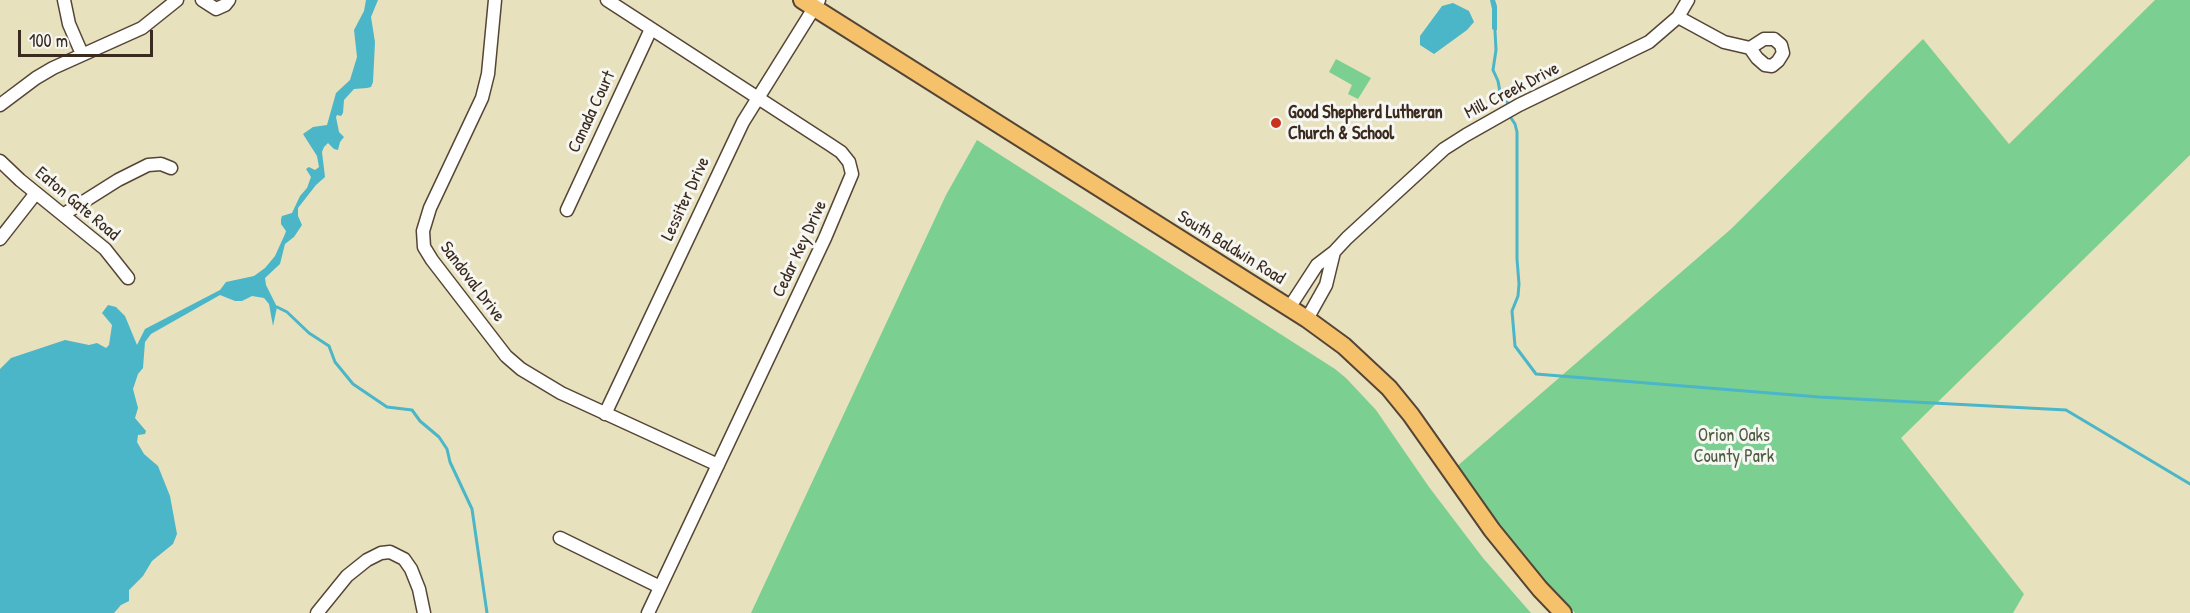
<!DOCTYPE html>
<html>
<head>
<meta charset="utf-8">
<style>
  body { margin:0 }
  #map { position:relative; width:2190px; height:613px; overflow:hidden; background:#e8e1bd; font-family:"Patrick Hand",sans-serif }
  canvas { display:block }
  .scale { position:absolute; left:18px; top:30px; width:135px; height:27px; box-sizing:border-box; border:3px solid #3b2a1e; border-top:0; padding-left:8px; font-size:18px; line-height:21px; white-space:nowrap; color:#3b2a1e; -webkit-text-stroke:4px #f6f6f2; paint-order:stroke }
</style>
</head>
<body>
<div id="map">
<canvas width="2190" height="613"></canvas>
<div class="scale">100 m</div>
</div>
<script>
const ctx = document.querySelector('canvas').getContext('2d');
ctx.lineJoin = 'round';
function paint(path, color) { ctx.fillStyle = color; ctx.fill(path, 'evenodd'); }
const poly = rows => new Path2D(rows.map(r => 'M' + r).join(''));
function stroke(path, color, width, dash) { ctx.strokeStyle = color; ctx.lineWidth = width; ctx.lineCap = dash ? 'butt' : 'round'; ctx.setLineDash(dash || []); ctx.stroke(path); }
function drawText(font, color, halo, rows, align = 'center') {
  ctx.font = font + ' "Patrick Hand",sans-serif'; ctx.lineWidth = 6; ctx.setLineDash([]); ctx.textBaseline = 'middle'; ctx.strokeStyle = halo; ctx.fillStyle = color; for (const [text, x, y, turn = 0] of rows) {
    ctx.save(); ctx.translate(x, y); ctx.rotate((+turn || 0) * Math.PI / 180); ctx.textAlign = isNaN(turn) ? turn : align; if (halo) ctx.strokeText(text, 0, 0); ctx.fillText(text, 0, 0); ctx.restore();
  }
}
const green = poly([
  [2155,0,2190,0,2190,155,1901,438,2024,594,2013,613,1575,613,1554,592,1501,529,1455,468,1731,229,1923,39,2009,144],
  [1336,59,1371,78,1358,99,1348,94,1352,85,1329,72],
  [977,140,1335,369,1346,378,1376,410,1429,487,1483,558,1531,613,751,613,946,195]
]);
const water = poly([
  [366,0,378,0,371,17,375,42,373,82,371,87,367,88,354,89,344,100,343,113,341,116,337,115,336,117,339,132,344,137,340,142,338,150,334,149,328,143,324,147,322,152,325,177,316,185,298,208,298,216,302,225,294,237,285,244,280,264,265,278,266,285,277,307,273,326,269,304,264,298,252,296,242,301,235,301,220,295,151,334,145,342,143,368,138,374,133,389,138,408,135,418,146,431,145,434,138,435,137,442,144,454,158,466,170,496,177,534,173,544,152,561,143,576,129,590,129,601,121,605,114,613,0,613,0,369,11,358,65,340,89,345,97,343,106,348,109,345,112,325,102,313,108,305,116,307,125,316,137,345,145,329,220,290,226,282,254,276,265,268,275,256,285,234,286,231,281,224,281,219,282,216,292,213,300,196,307,188,311,177,306,169,309,167,315,170,319,167,317,156,303,134,313,127,327,125,336,93,350,80,357,57,354,30,364,11],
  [1490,0,1495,0,1497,6,1497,30,1495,31,1492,29,1492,9],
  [1453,3,1469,11,1474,22,1467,30,1434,54,1420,45,1420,36,1442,6]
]);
const stream = poly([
  [1495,31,1496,50,1493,70,1498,81,1500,92,1509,105],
  [1509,115,1515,124,1517,132,1517,259,1519,284,1518,296,1512,311,1515,346,1536,374,1819,397,2066,410,2190,484],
  [277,307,287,312,309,333,329,346,335,362,353,384,387,407,412,410,420,421,439,437,447,449,450,462,472,509,487,613]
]);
const minor = poly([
  [64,0,69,24,82,54],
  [202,0,216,9,225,5,229,0],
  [495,0,488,74,482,98,430,208,423,231,424,247,432,260,506,356,521,369,561,393,718,465],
  [607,0,829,144,841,152,849,162,852,174,825,238,648,613],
  [1678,17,1724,42,1750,48,1757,58,1765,65,1772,66,1778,61,1783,53,1781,45,1774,39,1764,39,1750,48],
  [0,105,36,78,53,68,142,28,177,0],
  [0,161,20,180,105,249,128,278],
  [567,210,651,29],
  [64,214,118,180,148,165,161,164,171,168],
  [0,239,36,193],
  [1289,308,1317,265,1334,252,1347,238,1444,149,1466,135,1519,105,1649,42,1678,17,1688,0],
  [1307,319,1326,285,1334,252],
  [605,414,743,122,819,0],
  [560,538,660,587],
  [317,613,347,576,367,560,381,553,390,552,404,559,411,569,419,589,424,613]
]);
const major = poly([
  [802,0,1307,319,1344,346,1389,388,1411,415,1492,530,1540,589,1563,613]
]);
const markers = [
  [1276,123,6,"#c8321e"]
];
const streetNames = [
  ["Mill Creek Drive",1512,91,-27],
  ["Canada Court",592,112,-65],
  ["Lessiter Drive",686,199,-65],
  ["Eaton Gate Road",77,204,40],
  ["South Baldwin Road",1231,248,32],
  ["Cedar Key Drive",800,249,-65],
  ["Sandoval Drive",472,282,53]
];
const poiNames = [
  ["Good Shepherd Lutheran",1288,113],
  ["Church & School",1288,134]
];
const parkNames = [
  ["Orion Oaks",1734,436],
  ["County Park",1734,457]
];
paint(green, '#7bcf91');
paint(water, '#4bb6c8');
stroke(stream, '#4bb6c8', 3);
stroke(minor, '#554536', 15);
stroke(major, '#554536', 20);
stroke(minor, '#fff', 12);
stroke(major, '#f6c16b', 16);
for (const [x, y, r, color] of markers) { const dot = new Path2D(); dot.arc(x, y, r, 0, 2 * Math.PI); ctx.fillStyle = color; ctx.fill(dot); stroke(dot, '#f6f6f2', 2); }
drawText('18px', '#3b2a1e', '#f6f6f2', streetNames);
drawText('bold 18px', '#3b2a1e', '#f6f6f2', poiNames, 'left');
drawText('18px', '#4e5c40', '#f6f6f2', parkNames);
</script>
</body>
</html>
